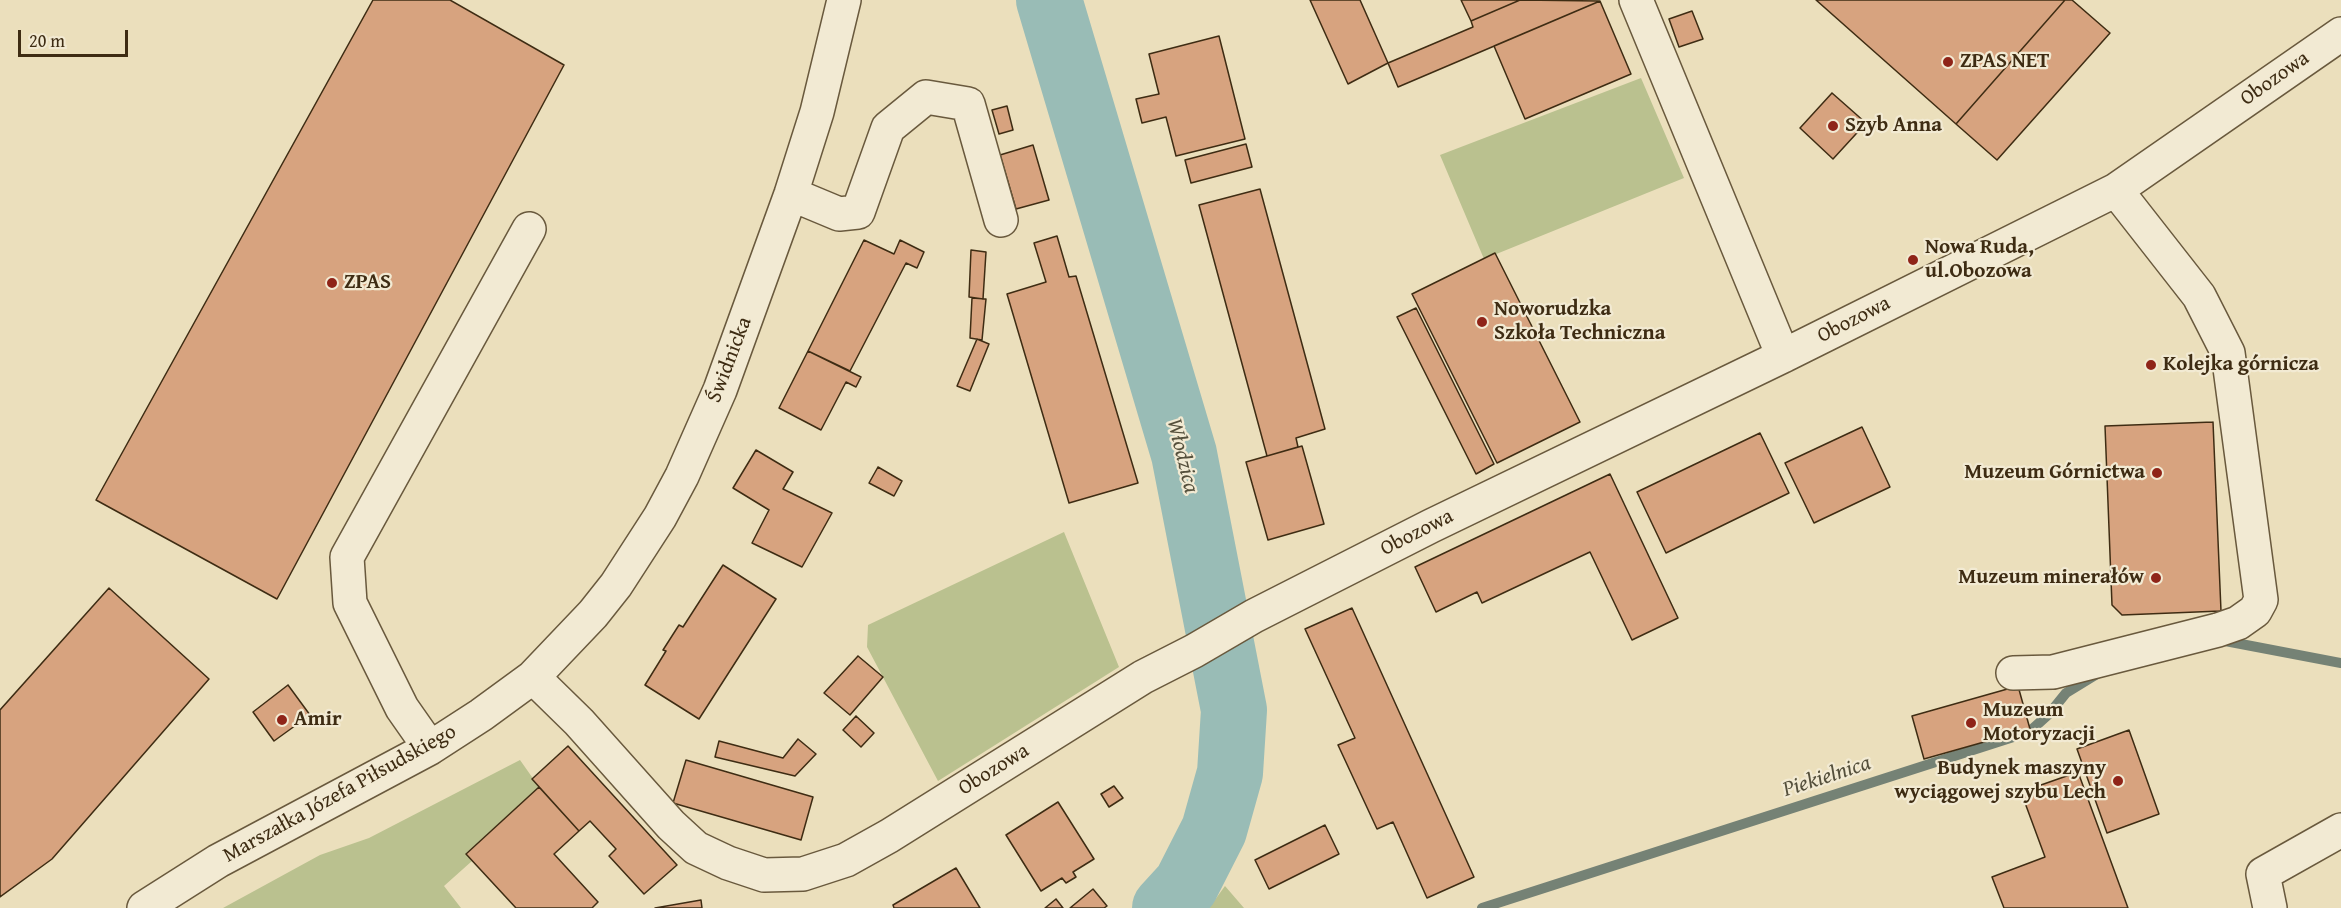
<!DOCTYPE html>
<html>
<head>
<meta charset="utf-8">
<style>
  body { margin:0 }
  #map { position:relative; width:2341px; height:908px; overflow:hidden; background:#ebdfbc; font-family:"Gentium Book Plus",serif }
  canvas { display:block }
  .scale { position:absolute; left:18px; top:30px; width:110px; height:27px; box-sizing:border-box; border:3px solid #3e2c13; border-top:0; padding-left:8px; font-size:18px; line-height:21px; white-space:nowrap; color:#3e2c13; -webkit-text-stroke:4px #f2ead3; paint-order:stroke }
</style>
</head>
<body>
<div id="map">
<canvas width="2341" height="908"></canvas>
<div class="scale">20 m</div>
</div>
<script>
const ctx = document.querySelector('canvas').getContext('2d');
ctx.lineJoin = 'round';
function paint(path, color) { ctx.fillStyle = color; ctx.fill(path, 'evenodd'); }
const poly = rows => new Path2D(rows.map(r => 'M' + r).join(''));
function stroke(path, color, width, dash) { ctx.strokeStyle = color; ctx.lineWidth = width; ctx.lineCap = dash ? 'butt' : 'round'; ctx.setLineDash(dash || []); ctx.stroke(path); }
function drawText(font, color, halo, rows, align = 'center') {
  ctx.font = font + ' "Gentium Book Plus",serif'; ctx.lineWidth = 4.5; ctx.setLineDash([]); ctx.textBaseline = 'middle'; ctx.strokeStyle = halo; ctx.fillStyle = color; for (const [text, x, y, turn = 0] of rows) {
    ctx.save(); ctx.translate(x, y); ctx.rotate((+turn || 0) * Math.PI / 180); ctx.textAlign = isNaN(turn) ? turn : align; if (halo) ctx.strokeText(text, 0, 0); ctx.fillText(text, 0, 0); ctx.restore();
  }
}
const green = poly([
  [1641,78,1684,178,1484,259,1440,155],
  [1064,532,1119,667,938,781,867,647,868,625],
  [520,760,539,787,466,853,472,861,444,886,461,908,223,908,320,855,369,838],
  [1225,886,1244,908,1209,908]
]);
const stream = poly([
  [2220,640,2341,663],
  [1482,908,2029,732,2049,714,2066,693,2097,674]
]);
const river = poly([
  [1049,0,1184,454,1234,710,1230,773,1214,830,1186,885,1165,908]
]);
const building = poly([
  [373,0,450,0,564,65,277,599,96,500,373,0],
  [1310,0,1360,0,1388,63,1348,84,1310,0],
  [1461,0,1520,0,1471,21,1461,0],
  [1520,0,1600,1,1398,87,1388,63,1473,27,1471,21,1520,0],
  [1816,0,2065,0,1956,124,1816,0],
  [2065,0,2072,0,2110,33,1997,160,1956,124,2065,0],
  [1600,1,1631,74,1525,119,1494,46,1600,1],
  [1692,11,1703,39,1679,47,1669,19,1692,11],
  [1219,36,1245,139,1176,156,1166,117,1142,123,1136,99,1159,94,1149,54,1219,36],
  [1832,93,1866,123,1833,159,1800,128,1832,93],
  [1007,106,1013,130,999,134,992,110,1007,106],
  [1246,144,1252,167,1191,183,1185,160,1246,144],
  [1033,145,1049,200,1016,209,1000,155,1033,145],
  [1260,189,1325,429,1296,438,1298,447,1267,456,1199,205,1260,189],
  [1057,236,1069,277,1076,276,1138,483,1069,503,1007,294,1046,282,1034,243,1057,236],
  [864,240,894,254,900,240,924,252,917,268,906,263,850,371,808,351,864,240],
  [971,250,986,252,983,299,969,297,971,250],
  [1495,253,1580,422,1497,463,1412,294,1495,253],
  [972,298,986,299,982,340,970,338,972,298],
  [1416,308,1494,464,1476,474,1397,317,1416,308],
  [977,339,989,344,970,391,957,386,977,339],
  [808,351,861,377,856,387,846,382,821,430,779,408,808,351],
  [2213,422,2221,611,2122,615,2112,605,2105,426,2213,422],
  [1862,427,1890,487,1814,523,1785,463,1862,427],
  [1760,433,1789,493,1666,553,1637,492,1760,433],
  [1302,446,1324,524,1268,540,1246,462,1302,446],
  [756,450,793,472,783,489,832,513,802,567,752,543,769,510,733,488,756,450],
  [878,467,902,481,894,496,869,483,878,467],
  [1610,474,1678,618,1632,640,1590,552,1482,603,1477,592,1436,612,1415,567,1610,474],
  [723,565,776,599,699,719,645,685,666,651,663,650,679,625,683,627,723,565],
  [109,588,209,679,52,859,0,897,0,710,109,588],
  [1352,608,1474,877,1427,898,1393,822,1377,829,1338,745,1355,738,1305,629,1352,608],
  [858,656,883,677,850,715,824,693,858,656],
  [288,685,310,715,274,741,253,712,288,685],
  [2018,686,2030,729,1924,759,1912,716,2018,686],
  [856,716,874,733,861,747,843,730,856,716],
  [2129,730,2159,814,2107,833,2077,749,2129,730],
  [798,739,816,754,795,776,715,757,719,741,783,758,798,739],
  [568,746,677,865,644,894,609,856,616,849,590,821,579,831,532,779,568,746],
  [686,760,813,797,801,840,673,803,686,760],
  [2078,772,2128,908,2004,908,1992,877,2045,857,2021,792,2078,772],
  [1114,786,1123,798,1109,807,1101,794,1114,786],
  [539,787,579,831,554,854,598,902,592,908,516,908,466,854,539,787],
  [1058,802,1094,859,1073,872,1076,877,1066,883,1062,878,1041,891,1006,835,1058,802],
  [1325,825,1339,854,1269,889,1255,860,1325,825],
  [956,868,980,908,894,908,893,905,956,868],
  [1093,889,1107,906,1104,908,1070,908,1093,889],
  [1056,899,1063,908,1045,908,1056,899],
  [701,900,702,908,655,908,701,900]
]);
const minor = poly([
  [1636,0,1783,356],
  [791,194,839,214,858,212,888,128,926,97,968,104,1001,220],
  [2013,673,2053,672,2218,630,2238,623,2255,611,2261,600,2228,353,2199,296,2116,190],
  [533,677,579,722,671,825,696,848,728,863,764,875,803,874,846,860,889,836,1143,677,1194,651,1254,616,1431,526,1783,356,2116,190,2341,34],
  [430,748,402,708,350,603,347,557,529,229],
  [144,908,218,861,430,748,481,715,533,677,593,614,616,585,660,517,682,476,720,390,791,194,817,112,844,0],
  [2270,908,2263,874,2341,830]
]);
const markers = [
  [1948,62,6,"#8f2418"],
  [1833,126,6,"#8f2418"],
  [1913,260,6,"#8f2418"],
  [332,283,6,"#8f2418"],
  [1482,322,6,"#8f2418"],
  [2151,365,6,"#8f2418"],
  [2157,473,6,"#8f2418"],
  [2156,578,6,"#8f2418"],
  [282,720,6,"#8f2418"],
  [1971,723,6,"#8f2418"],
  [2118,781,6,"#8f2418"]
];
const poiNames = [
  ["ZPAS NET",1960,62],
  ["Szyb Anna",1845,126],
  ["Nowa Ruda,",1925,248],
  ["ul.Obozowa",1925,272],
  ["ZPAS",344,283],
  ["Noworudzka",1494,310],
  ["Szkoła Techniczna",1494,334],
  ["Kolejka górnicza",2163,365],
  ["Muzeum Górnictwa",2145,473,"right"],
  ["Muzeum minerałów",2144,578,"right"],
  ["Muzeum",1983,711],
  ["Motoryzacji",1983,735],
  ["Amir",294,720],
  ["Budynek maszyny",2106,769,"right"],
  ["wyciągowej szybu Lech",2106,793,"right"]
];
const streetNames = [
  ["Obozowa",2275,79,-35],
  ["Obozowa",1854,320,-27],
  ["Świdnicka",730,360,-69],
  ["Obozowa",1417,533,-27],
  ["Obozowa",994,770,-32],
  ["Marszałka Józefa Piłsudskiego",340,794,-29]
];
const waterNames = [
  ["Włodzica",1182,456,76],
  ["Piekielnica",1827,777,-18]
];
paint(green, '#bac18f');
stroke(stream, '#758275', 10);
stroke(river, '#99bcb6', 66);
paint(building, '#d7a37f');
stroke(building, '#3e2c13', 1.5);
stroke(minor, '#69593d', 36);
stroke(minor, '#f2ead3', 33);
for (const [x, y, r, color] of markers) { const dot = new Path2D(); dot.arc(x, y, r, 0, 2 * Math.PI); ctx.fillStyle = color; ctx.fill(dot); stroke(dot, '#f2ead3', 2); }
drawText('bold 21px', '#3e2c13', '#f2ead3', poiNames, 'left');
drawText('21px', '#3e2c13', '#f2ead3', streetNames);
drawText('italic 22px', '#55503c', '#f2ead3', waterNames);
</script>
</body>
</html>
